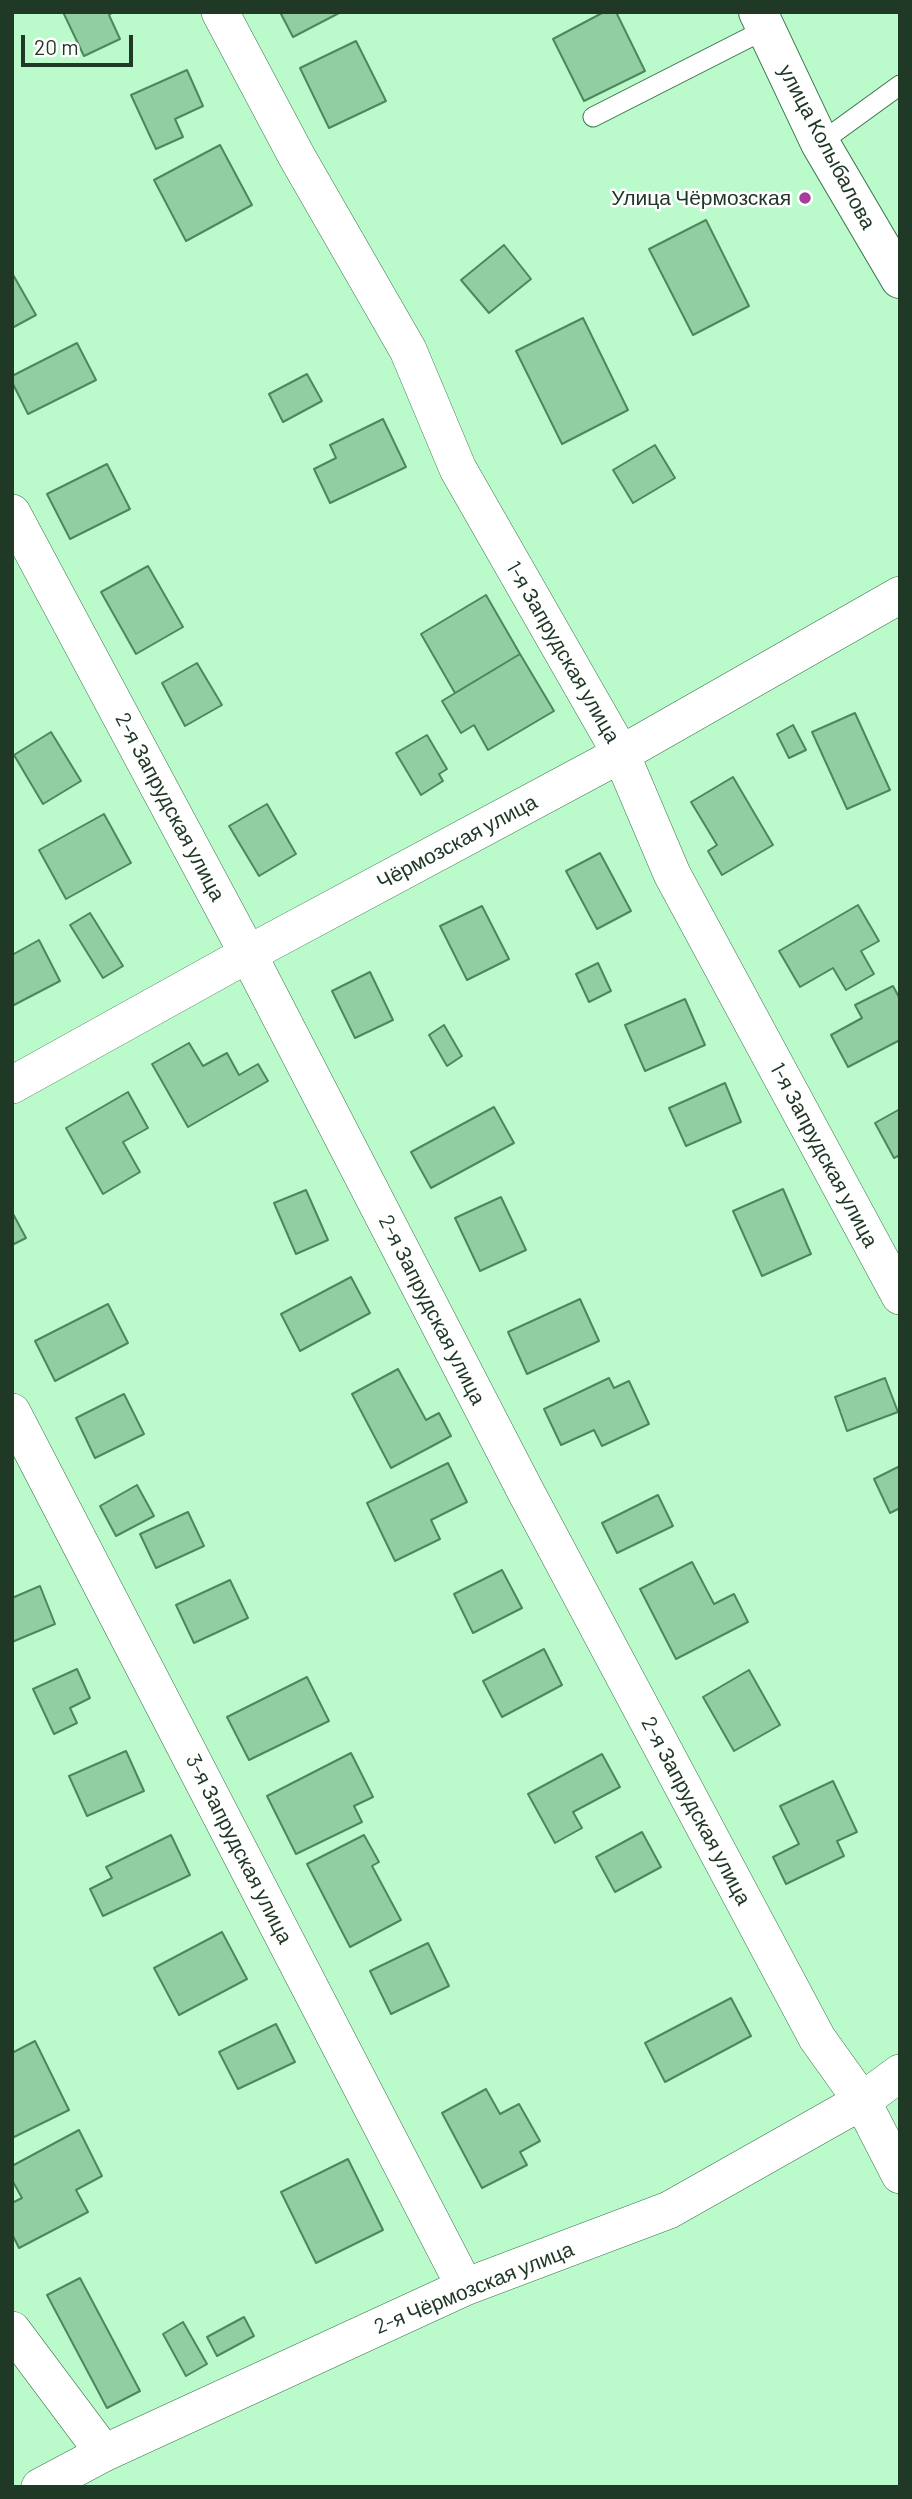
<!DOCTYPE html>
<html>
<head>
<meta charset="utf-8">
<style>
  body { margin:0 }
  #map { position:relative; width:912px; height:2499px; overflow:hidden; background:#bbfaca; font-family:Barlow,sans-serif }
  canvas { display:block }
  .frame { position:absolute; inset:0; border:14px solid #203927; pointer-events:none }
  .scale { position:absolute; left:21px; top:35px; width:112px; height:32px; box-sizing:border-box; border:4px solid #203927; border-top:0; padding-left:9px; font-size:21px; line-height:24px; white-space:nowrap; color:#203927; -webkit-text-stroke:5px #fff; paint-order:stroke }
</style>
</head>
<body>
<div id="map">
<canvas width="912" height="2499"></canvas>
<div class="frame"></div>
<div class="scale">20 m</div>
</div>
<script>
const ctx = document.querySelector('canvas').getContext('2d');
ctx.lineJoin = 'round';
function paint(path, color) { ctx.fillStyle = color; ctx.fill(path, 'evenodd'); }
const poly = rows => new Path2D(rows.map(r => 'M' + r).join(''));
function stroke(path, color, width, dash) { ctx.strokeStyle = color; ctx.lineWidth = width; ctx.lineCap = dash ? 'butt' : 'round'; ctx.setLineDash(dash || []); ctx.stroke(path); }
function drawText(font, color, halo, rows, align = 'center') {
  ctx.font = font + ' Barlow,sans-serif'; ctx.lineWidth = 5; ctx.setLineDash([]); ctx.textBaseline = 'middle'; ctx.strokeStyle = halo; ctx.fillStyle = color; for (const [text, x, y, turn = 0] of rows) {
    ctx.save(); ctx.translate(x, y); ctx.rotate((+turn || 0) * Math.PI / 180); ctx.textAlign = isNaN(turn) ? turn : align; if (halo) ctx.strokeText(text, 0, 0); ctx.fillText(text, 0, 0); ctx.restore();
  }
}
const building = poly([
  [63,12,113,12,109,15,120,39,84,56,63,12],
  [280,12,341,12,293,37,280,12],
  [604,12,616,12,645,71,584,101,553,39,604,12],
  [356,41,386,101,329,128,300,68,356,41],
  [187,70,203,106,175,119,183,137,156,149,131,95,187,70],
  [220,145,252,205,186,241,154,180,220,145],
  [706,220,749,306,693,335,649,249,706,220],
  [504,245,531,279,489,313,461,280,504,245],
  [12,273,36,315,12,328,12,273],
  [583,318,628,410,562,444,516,351,583,318],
  [77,343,96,380,28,414,12,382,12,376,77,343],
  [307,374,322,401,283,422,269,394,307,374],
  [383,419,406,467,330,503,314,469,336,458,330,445,383,419],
  [655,445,675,478,633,503,613,470,655,445],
  [107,464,130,509,70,539,47,494,107,464],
  [148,566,183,627,136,654,101,592,148,566],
  [486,595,520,654,455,693,421,634,486,595],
  [520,654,554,711,488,750,474,725,461,733,442,701,520,654],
  [197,663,222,705,185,726,162,683,197,663],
  [855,713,890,790,847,809,812,732,855,713],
  [793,725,806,750,789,758,777,734,793,725],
  [51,732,81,781,43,804,14,755,51,732],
  [427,735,447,769,439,774,443,781,421,795,396,753,427,735],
  [733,777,773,845,722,875,708,851,717,845,691,802,733,777],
  [267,804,296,854,259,876,229,826,267,804],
  [104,814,131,863,66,899,39,850,104,814],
  [600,853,631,911,597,929,566,871,600,853],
  [858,905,879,941,861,951,874,974,846,990,833,968,800,987,779,951,858,905],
  [482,906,509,959,467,980,440,926,482,906],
  [90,913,123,966,103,978,70,925,90,913],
  [39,940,60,981,12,1006,12,955,39,940],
  [598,963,611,991,589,1002,576,974,598,963],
  [370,972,393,1020,355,1038,332,991,370,972],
  [893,986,900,999,900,1040,848,1067,831,1035,862,1018,855,1005,893,986],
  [685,999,705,1045,645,1071,625,1025,685,999],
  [444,1025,462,1056,447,1066,429,1035,444,1025],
  [189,1043,203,1066,227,1053,239,1075,258,1064,268,1081,188,1127,152,1064,189,1043],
  [725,1083,741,1122,686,1146,669,1108,725,1083],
  [128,1092,148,1128,123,1142,140,1172,103,1194,66,1128,128,1092],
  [494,1107,514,1143,431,1188,411,1152,494,1107],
  [900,1109,900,1155,894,1158,875,1123,900,1109],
  [783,1189,811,1254,762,1276,733,1211,783,1189],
  [306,1190,328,1240,296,1254,274,1203,306,1190],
  [501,1197,526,1250,480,1271,455,1218,501,1197],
  [12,1212,26,1238,12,1245,12,1212],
  [351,1277,370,1313,300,1351,281,1314,351,1277],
  [580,1299,599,1341,527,1374,508,1332,580,1299],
  [108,1304,128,1343,55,1381,35,1341,108,1304],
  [398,1369,426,1420,439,1413,451,1436,391,1468,352,1394,398,1369],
  [609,1378,614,1388,629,1381,649,1424,602,1446,594,1430,561,1445,544,1409,609,1378],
  [885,1378,898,1412,847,1431,835,1397,885,1378],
  [124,1394,144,1434,95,1458,76,1418,124,1394],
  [448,1463,467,1502,431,1520,440,1539,395,1561,367,1503,448,1463],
  [900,1466,900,1508,890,1513,874,1479,900,1466],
  [137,1485,154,1516,116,1536,100,1506,137,1485],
  [658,1495,673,1526,617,1553,602,1523,658,1495],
  [188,1512,204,1546,156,1568,140,1534,188,1512],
  [692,1562,714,1604,734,1594,748,1622,676,1659,640,1589,692,1562],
  [502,1570,522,1608,473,1633,454,1594,502,1570],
  [230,1580,248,1618,194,1643,176,1605,230,1580],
  [40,1586,55,1624,12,1642,12,1598,40,1586],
  [544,1649,562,1685,502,1717,483,1681,544,1649],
  [77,1669,90,1698,70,1708,77,1723,54,1734,33,1689,77,1669],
  [749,1670,780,1725,734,1751,703,1697,749,1670],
  [307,1677,329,1721,249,1760,227,1717,307,1677],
  [126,1751,144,1791,87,1816,69,1776,126,1751],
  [351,1753,373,1797,354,1806,362,1822,296,1854,267,1796,351,1753],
  [602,1754,620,1787,573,1812,582,1828,555,1843,528,1794,602,1754],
  [833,1781,857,1832,837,1841,844,1856,786,1884,773,1857,799,1844,780,1806,833,1781],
  [642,1832,661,1867,615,1892,596,1857,642,1832],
  [171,1835,190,1875,103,1916,90,1889,112,1878,106,1867,171,1835],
  [364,1835,379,1862,372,1866,401,1920,350,1947,307,1864,364,1835],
  [222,1932,247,1979,179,2015,154,1968,222,1932],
  [428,1943,449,1986,391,2014,370,1971,428,1943],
  [731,1998,751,2036,665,2082,645,2043,731,1998],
  [276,2024,295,2062,238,2089,219,2052,276,2024],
  [35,2041,69,2110,12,2138,12,2053,35,2041],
  [486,2089,500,2114,519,2104,540,2141,520,2152,527,2165,482,2188,442,2113,486,2089],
  [79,2130,102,2176,76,2190,88,2212,19,2248,12,2234,12,2203,22,2198,12,2180,12,2166,79,2130],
  [348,2159,383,2230,316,2263,281,2192,348,2159],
  [80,2278,140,2391,107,2408,47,2295,80,2278],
  [244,2317,254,2336,217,2356,207,2337,244,2317],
  [183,2322,207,2364,186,2376,163,2334,183,2322]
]);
const lane = poly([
  [593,117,766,29],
  [820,143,900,85]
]);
const street = poly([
  [220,12,297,157,408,350,458,469,621,754,672,874,900,1296],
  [12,513,248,954,526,1492,817,2038,862,2101,900,2175],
  [12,1085,248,954,621,754,900,595],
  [12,1412,465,2287],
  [12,2330,104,2453],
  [40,2487,104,2453,465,2287,669,2210,862,2101,900,2073]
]);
const secondary = poly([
  [758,12,820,143,900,279]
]);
const markers = [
  [805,198,7,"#a73c9d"]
];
const streetNames = [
  ["улица Колыбалова",827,147,62],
  ["1-я Запрудская улица",563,652,60],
  ["2-я Запрудская улица",170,807,62],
  ["Чёрмозская улица",457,842,-28],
  ["1-я Запрудская улица",824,1155,62],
  ["2-я Запрудская улица",432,1310,63],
  ["2-я Запрудская улица",696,1811,62],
  ["3-я Запрудская улица",239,1849,63],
  ["2-я Чёрмозская улица",474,2288,-22]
];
const poiNames = [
  ["Улица Чёрмозская",791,198]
];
paint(building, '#91cfa0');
stroke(building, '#4d885d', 2);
stroke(lane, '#38734a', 21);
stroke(street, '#38734a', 38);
stroke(secondary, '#38734a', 40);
stroke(lane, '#fff', 19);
stroke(street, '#fff', 37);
stroke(secondary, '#fff', 38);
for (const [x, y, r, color] of markers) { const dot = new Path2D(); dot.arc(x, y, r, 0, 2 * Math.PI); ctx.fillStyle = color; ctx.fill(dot); stroke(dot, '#fff', 2.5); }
drawText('21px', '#203927', '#fff', streetNames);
drawText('21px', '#203927', '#fff', poiNames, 'right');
</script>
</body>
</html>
